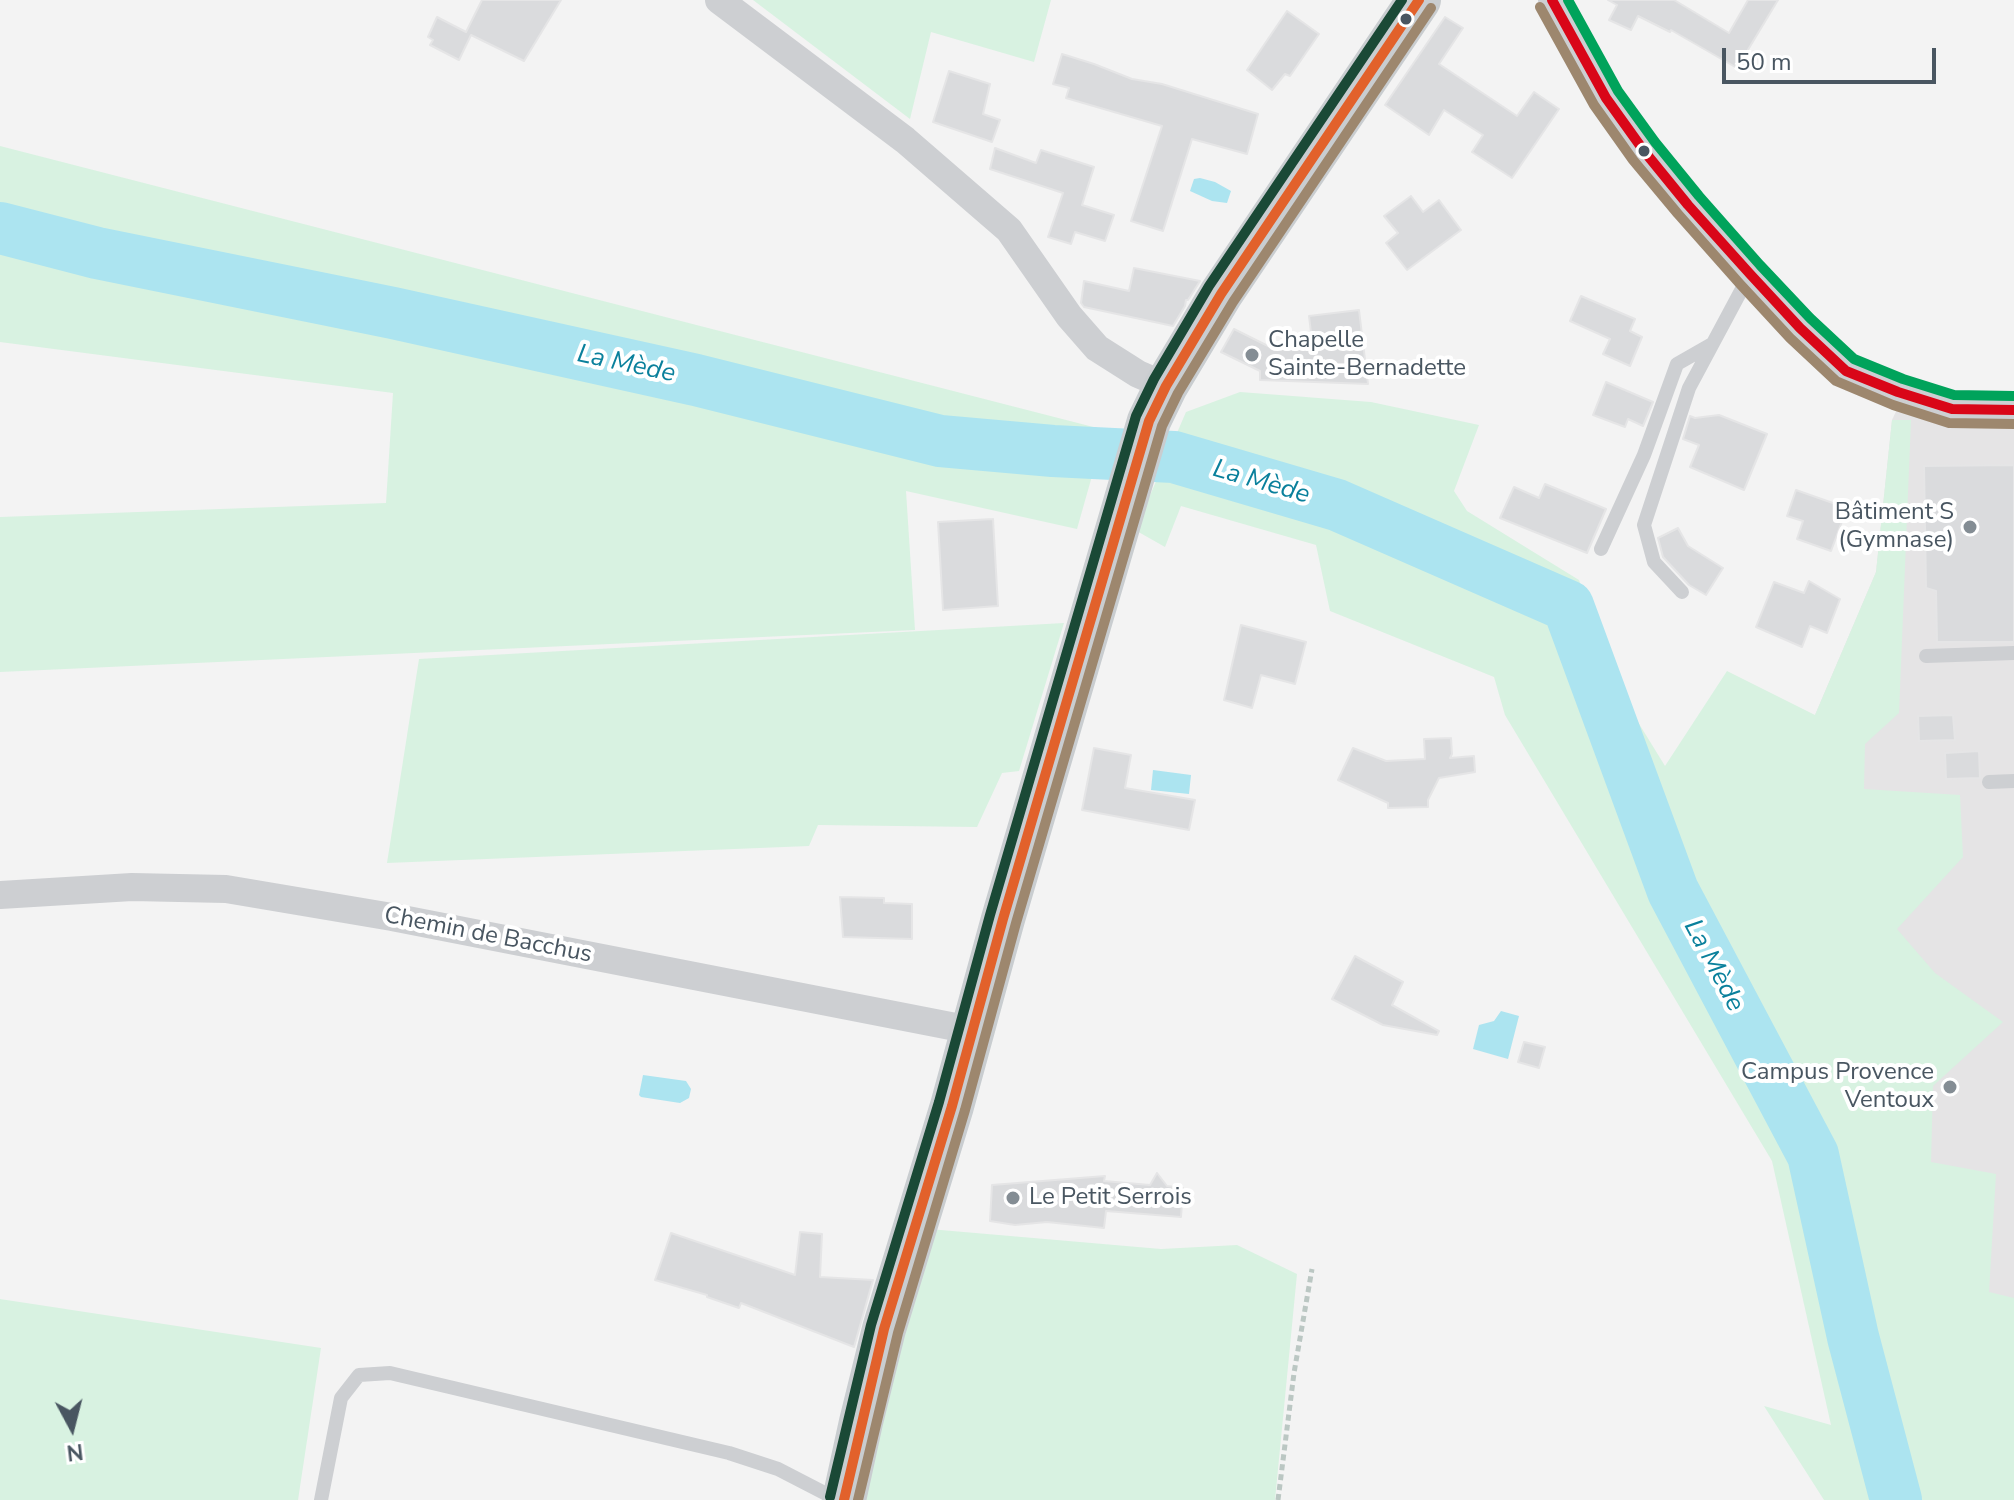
<!DOCTYPE html>
<html>
<head>
<meta charset="utf-8">
<style>
  body { margin:0 }
  #map { position:relative; width:2014px; height:1500px; overflow:hidden; background:#f3f3f3; font-family:"Nunito Sans",sans-serif }
  canvas { display:block }
  .north { position:absolute; left:32px; top:1388px; width:80px; height:80px; -webkit-text-stroke:6px #fff; paint-order:stroke; rotate:173deg; font-size:22px; font-weight:700; line-height:32px; text-align:center; color:#495661 }
  .north::after { content:''; display:block; margin:auto; width:28px; height:36px; background:#495661; clip-path:polygon(50% 0,100% 100%,50% 72%,0 100%) }
  .scale { position:absolute; left:1722px; top:48px; width:214px; height:36px; box-sizing:border-box; border:4px solid #495661; border-top:0; padding-left:10px; font-size:24px; line-height:28px; white-space:nowrap; color:#495661; -webkit-text-stroke:6px #fff; paint-order:stroke }
</style>
</head>
<body>
<div id="map">
<canvas width="2014" height="1500"></canvas>
<div class="north">N</div>
<div class="scale">50 m</div>
</div>
<script>
const ctx = document.querySelector('canvas').getContext('2d');
ctx.lineJoin = 'round';
function paint(path, color) { ctx.fillStyle = color; ctx.fill(path, 'evenodd'); }
const poly = rows => new Path2D(rows.map(r => 'M' + r).join(''));
function stroke(path, color, width, dash) { ctx.strokeStyle = color; ctx.lineWidth = width; ctx.lineCap = dash ? 'butt' : 'round'; ctx.setLineDash(dash || []); ctx.stroke(path); }
function drawText(font, color, halo, rows, align = 'center') {
  ctx.font = font + ' "Nunito Sans",sans-serif'; ctx.lineWidth = 8; ctx.setLineDash([]); ctx.textBaseline = 'middle'; ctx.strokeStyle = halo; ctx.fillStyle = color; for (const [text, x, y, turn = 0] of rows) {
    ctx.save(); ctx.translate(x, y); ctx.rotate((+turn || 0) * Math.PI / 180); ctx.textAlign = isNaN(turn) ? turn : align; if (halo) ctx.strokeText(text, 0, 0); ctx.fillText(text, 0, 0); ctx.restore();
  }
}
const education = poly([
  [1899,405,2014,423,2014,1500,1815,715,1876,572,1892,420]
]);
const green = poly([
  [753,0,1051,0,1034,62,931,32,910,119],
  [0,146,1105,430,1077,529,906,491,915,630,0,672,0,517,386,503,393,393,0,342],
  [1240,392,1371,402,1479,425,1454,491,1467,511,1579,580,1617,688,1665,766,1727,671,1815,715,1876,572,1892,420,1911,420,1899,713,1865,744,1864,789,1960,795,1963,857,1897,929,1935,973,2003,1022,1933,1086,1931,1162,1996,1174,1989,1292,2014,1298,2014,1500,1824,1500,1764,1406,1831,1425,1772,1161,1505,715,1494,677,1330,611,1316,545,1181,506,1165,547,1135,530,1186,412],
  [1064,623,1019,771,1002,773,977,827,818,825,809,846,387,863,419,659],
  [929,1229,1161,1249,1237,1245,1297,1274,1275,1500,858,1500],
  [0,1299,321,1348,298,1500,0,1500]
]);
const water = poly([
  [1200,178,1215,182,1231,191,1227,203,1212,201,1190,191,1194,179],
  [1153,770,1191,775,1189,794,1151,790],
  [1501,1011,1519,1016,1508,1059,1473,1049,1479,1025,1494,1021],
  [643,1075,686,1081,691,1089,689,1098,680,1103,641,1097,639,1095]
]);
const river = poly([
  [0,228,97,253,393,313,696,380,940,441,1053,451,1174,457,1337,505,1568,606,1673,891,1813,1155,1853,1337,1896,1500]
]);
const building = poly([
  [482,0,561,0,524,61,471,35,459,60,430,45,433,40,428,37,437,17,466,32,482,0],
  [1608,0,1674,0,1729,33,1748,0,1778,0,1737,68,1671,30,1670,32,1638,16,1631,30,1609,20,1617,5,1608,0],
  [1287,11,1319,34,1290,76,1285,74,1272,90,1247,70,1287,11],
  [1445,17,1463,28,1439,64,1517,116,1534,92,1559,109,1512,178,1472,152,1483,135,1444,110,1429,135,1385,105,1445,17],
  [1062,54,1094,64,1132,79,1162,84,1258,114,1247,154,1192,139,1163,231,1131,221,1162,126,1066,98,1069,88,1053,84,1062,54],
  [949,71,990,84,983,114,1000,120,992,142,933,122,949,71],
  [995,148,1036,163,1041,150,1094,167,1082,205,1114,215,1105,241,1075,232,1071,244,1048,237,1063,193,990,169,995,148],
  [1411,196,1423,212,1439,200,1461,230,1407,270,1386,243,1398,233,1384,216,1411,196],
  [1134,268,1200,281,1188,300,1186,300,1185,306,1173,326,1084,307,1081,303,1084,281,1129,291,1134,268],
  [1581,296,1635,319,1630,331,1642,337,1630,366,1603,354,1610,339,1570,321,1581,296],
  [1359,310,1368,384,1260,380,1260,371,1221,352,1234,329,1268,346,1312,341,1309,316,1359,310],
  [1606,382,1653,402,1643,426,1628,419,1625,427,1593,415,1606,382],
  [1719,415,1767,434,1744,490,1690,467,1699,445,1683,439,1690,416,1695,418,1719,415],
  [2014,465,2014,642,1937,642,1936,591,1926,588,1924,466,2014,465],
  [1545,484,1606,509,1587,553,1500,518,1514,487,1539,498,1545,484],
  [1796,490,1847,508,1831,551,1797,539,1803,521,1787,516,1796,490],
  [993,519,998,606,943,610,938,522,993,519],
  [1678,528,1688,546,1723,568,1706,595,1689,585,1663,557,1658,538,1678,528],
  [1809,581,1840,599,1827,633,1810,626,1802,647,1756,627,1774,582,1804,593,1809,581],
  [1241,625,1306,642,1295,684,1261,675,1252,708,1224,700,1241,625],
  [1953,715,1955,740,1919,741,1918,716,1953,715],
  [1451,738,1452,754,1450,758,1474,756,1475,772,1439,778,1428,800,1428,807,1388,808,1388,803,1338,780,1353,748,1386,761,1425,759,1424,739,1451,738],
  [1094,748,1131,755,1125,788,1195,800,1189,830,1082,810,1094,748],
  [1979,751,1980,778,1946,779,1945,753,1979,751],
  [840,897,884,898,884,903,912,904,912,939,843,937,840,897],
  [1355,956,1403,982,1392,1005,1439,1031,1437,1035,1383,1025,1332,999,1355,956],
  [1524,1042,1545,1047,1539,1068,1518,1062,1524,1042],
  [1157,1173,1167,1186,1183,1188,1181,1217,1106,1211,1104,1228,1047,1222,1015,1225,990,1221,992,1185,1105,1176,1104,1181,1150,1185,1157,1173],
  [800,1232,822,1234,820,1277,873,1280,854,1347,741,1303,739,1308,707,1297,707,1295,655,1280,671,1233,795,1275,800,1232]
]);
const path = poly([
  [1278,1500,1294,1373,1312,1269]
]);
const service = poly([
  [1601,549,1644,455,1677,364,1712,344],
  [1682,592,1654,562,1644,525,1689,388,1750,274],
  [1926,656,2014,653],
  [1989,782,2014,781],
  [321,1500,341,1398,359,1375,390,1373,729,1453,778,1469,838,1500]
]);
const minor = poly([
  [719,0,905,140,1009,230,1069,316,1097,348,1138,374,1166,386],
  [1552,0,1606,98,1644,151,1688,205,1750,274,1800,328,1846,371,1898,392,1952,409,2014,410],
  [0,895,132,887,226,889,392,917,971,1030]
]);
const primary = poly([
  [844,1500,861,1422,884,1329,952,1106,1003,919,1149,421,1166,386,1221,294,1419,0]
]);
const bus1 = poly([
  [844,1500,884,1329,952,1106,1003,919,1149,421,1166,386,1221,294,1419,0]
]);
const bus2 = poly([
  [1540,7,1594,105,1633,160,1678,214,1740,284,1790,338,1836,381,1893,405,1949,423,2014,424],
  [858,1500,898,1333,965,1110,1016,923,1162,426,1178,393,1233,302,1431,8]
]);
const bus3 = poly([
  [830,1497,871,1325,939,1102,990,915,1136,416,1154,379,1209,286,1402,0]
]);
const bus4 = poly([
  [1552,0,1606,98,1644,151,1688,205,1750,274,1800,328,1846,371,1898,392,1952,409,2014,410]
]);
const bus5 = poly([
  [1568,0,1618,91,1655,142,1699,196,1760,265,1810,318,1854,359,1903,379,1954,395,2014,396]
]);
const markers = [
  [1406,19,7,"#495661"],
  [1644,151,7,"#495661"],
  [1252,355,8,"#848d94"],
  [1970,527,8,"#848d94"],
  [1950,1087,8,"#848d94"],
  [1013,1198,8,"#848d94"]
];
const poiNames = [
  ["Chapelle",1268,341],
  ["Sainte-Bernadette",1268,369],
  ["Bâtiment S",1954,513,"right"],
  ["(Gymnase)",1954,541,"right"],
  ["Campus Provence",1934,1073,"right"],
  ["Ventoux",1934,1101,"right"],
  ["Le Petit Serrois",1029,1198]
];
const streetNames = [
  ["Chemin de Bacchus",488,936,11]
];
const waterNames = [
  ["La Mède",626,365,12],
  ["La Mède",1261,483,16],
  ["La Mède",1713,966,62]
];
paint(education, '#e5e4e5');
paint(green, '#d8f2e1');
paint(water, '#ace4f0');
stroke(river, '#ace4f0', 52);
paint(building, '#dadbdd');
stroke(building, '#e5e5e6', 2);
stroke(path, '#bbc7c3', 5, [6, 4]);
stroke(service, '#cdcfd2', 14);
stroke(minor, '#cdcfd2', 28);
stroke(primary, '#c9cdd0', 44);
stroke(bus1, '#e2612b', 10);
stroke(bus2, '#9d876e', 10);
stroke(bus3, '#1a4936', 10);
stroke(bus4, '#d90618', 10);
stroke(bus5, '#00a35b', 10);
for (const [x, y, r, color] of markers) { const dot = new Path2D(); dot.arc(x, y, r, 0, 2 * Math.PI); ctx.fillStyle = color; ctx.fill(dot); stroke(dot, '#fff', 3); }
drawText('24px', '#495661', '#fff', poiNames, 'left');
drawText('24px', '#495661', '#fff', streetNames);
drawText('italic 26px', '#0a809c', '#fff', waterNames);
</script>
</body>
</html>
